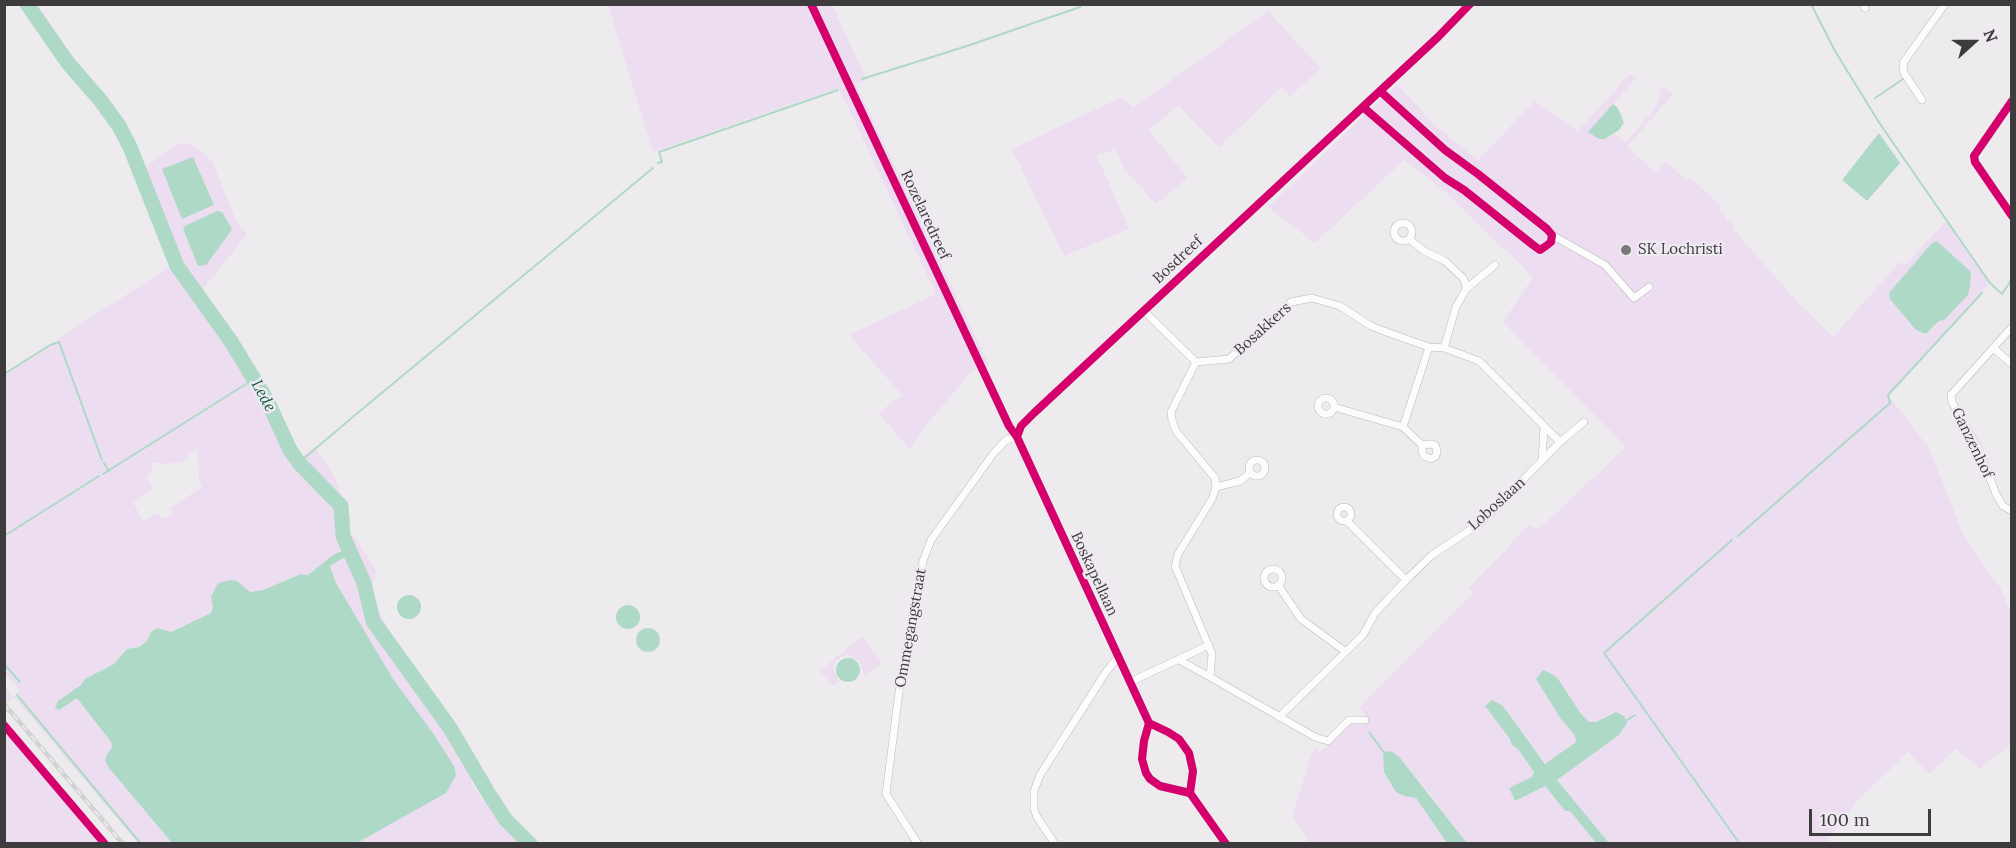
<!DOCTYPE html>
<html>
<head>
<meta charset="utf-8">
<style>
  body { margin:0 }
  #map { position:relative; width:2016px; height:848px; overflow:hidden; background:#eeebef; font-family:Lora,serif }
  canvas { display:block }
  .frame { position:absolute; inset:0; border:6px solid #3d3b3e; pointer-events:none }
  .north { position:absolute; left:1944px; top:12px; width:60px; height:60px; -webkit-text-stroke:4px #efe9f1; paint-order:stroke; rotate:69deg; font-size:16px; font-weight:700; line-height:24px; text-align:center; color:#3d3b3e }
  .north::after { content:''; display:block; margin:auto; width:21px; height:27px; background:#3d3b3e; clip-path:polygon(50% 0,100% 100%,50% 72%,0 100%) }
  .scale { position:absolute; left:1809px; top:809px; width:122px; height:27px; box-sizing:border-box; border:3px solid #3d3b3e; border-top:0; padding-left:8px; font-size:18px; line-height:21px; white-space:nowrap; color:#3d3b3e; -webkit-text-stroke:4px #efe9f1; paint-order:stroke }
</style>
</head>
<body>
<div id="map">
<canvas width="2016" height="848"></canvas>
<div class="frame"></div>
<div class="north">N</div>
<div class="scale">100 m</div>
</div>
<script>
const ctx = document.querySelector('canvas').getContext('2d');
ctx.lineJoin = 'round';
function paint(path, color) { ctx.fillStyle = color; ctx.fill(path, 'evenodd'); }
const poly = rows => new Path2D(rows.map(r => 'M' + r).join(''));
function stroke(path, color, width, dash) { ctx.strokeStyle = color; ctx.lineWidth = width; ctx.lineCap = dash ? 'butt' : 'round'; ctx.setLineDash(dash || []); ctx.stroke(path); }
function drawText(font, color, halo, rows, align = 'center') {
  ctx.font = font + ' Lora,serif'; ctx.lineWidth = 5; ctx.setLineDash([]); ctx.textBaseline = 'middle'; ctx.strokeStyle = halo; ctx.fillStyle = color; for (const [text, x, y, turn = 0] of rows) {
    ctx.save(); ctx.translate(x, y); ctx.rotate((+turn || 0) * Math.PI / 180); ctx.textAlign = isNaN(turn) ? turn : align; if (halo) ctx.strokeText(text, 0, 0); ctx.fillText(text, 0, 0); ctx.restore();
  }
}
const green = poly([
  [608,5,832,5,867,80,856,84,989,365,971,372,928,423,910,449,878,413,902,395,849,335,936,294,839,88,653,152],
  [1268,11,1321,69,1290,96,1282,87,1219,147,1179,106,1148,129,1187,178,1156,204,1125,170,1115,149,1097,156,1129,229,1064,256,1012,149,1122,97,1133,108],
  [1630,74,1635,79,1588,133,1605,139,1615,134,1625,142,1653,111,1659,99,1661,86,1673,94,1627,147,1656,173,1666,162,1686,180,1689,177,1721,206,1719,209,1726,216,1725,218,1733,225,1732,228,1802,307,1833,337,1900,262,1905,265,1946,221,1990,283,1888,395,1929,448,1964,537,2001,589,2011,614,2011,744,1980,769,1956,749,1929,774,1908,752,1858,800,1825,843,1609,843,1557,780,1619,735,1627,722,1624,716,1611,713,1596,722,1588,722,1581,714,1554,675,1543,670,1561,719,1575,736,1576,742,1546,764,1503,706,1491,700,1485,706,1510,739,1512,745,1518,749,1534,772,1532,777,1509,788,1515,801,1544,786,1565,811,1570,811,1596,843,1467,843,1425,788,1393,752,1383,755,1384,772,1404,796,1416,798,1447,843,1311,843,1292,816,1314,747,1320,752,1350,723,1361,723,1367,717,1359,707,1473,593,1469,588,1530,524,1538,530,1626,447,1503,322,1533,277,1441,188,1404,160,1315,243,1268,207,1397,84,1437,127,1478,160,1535,101,1578,131],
  [1937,241,1971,272,1970,286,1932,330,1927,334,1916,330,1899,310,1890,293,1932,243],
  [179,143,193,145,212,161,236,221,247,234,201,292,182,265,154,201,143,169],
  [172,265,235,356,282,436,289,435,301,458,314,447,334,476,350,517,349,533,357,540,376,570,375,580,368,590,370,594,394,639,451,720,478,769,471,782,482,799,507,830,522,843,357,843,377,831,454,766,433,733,393,679,336,583,330,566,348,555,344,551,333,555,308,575,301,574,263,590,250,592,245,589,211,597,213,608,211,613,171,632,151,632,147,641,139,647,127,649,114,664,86,679,81,685,58,701,59,710,77,698,111,742,112,748,107,754,109,768,172,843,138,843,14,697,7,703,5,699,5,687,13,697,20,690,4,673,4,374],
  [195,449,198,455,199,479,202,487,170,508,173,512,162,519,158,513,144,521,133,503,154,488,147,477,152,471,151,462,165,464,182,462],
  [862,636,882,663,865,677,859,661,848,655,841,657,835,662,833,668,839,681,833,686,820,671],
  [10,735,101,843,5,843,4,738]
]);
const water = poly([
  [1613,104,1618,108,1624,123,1619,130,1605,139,1599,139,1588,132],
  [1879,133,1900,163,1867,201,1842,180],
  [193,157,214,205,182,219,162,169],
  [217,211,222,212,232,229,231,231,206,265,198,266,183,229,185,226],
  [1937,241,1971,272,1970,286,1968,295,1944,320,1939,321,1926,334,1916,330,1890,299,1889,293,1932,243],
  [344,550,348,555,330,566,336,583,393,679,433,733,454,766,456,775,446,793,357,843,172,843,109,768,105,760,107,754,112,748,111,742,77,698,59,710,55,708,58,701,81,685,85,679,114,664,127,649,139,647,147,641,151,632,157,628,171,632,211,613,213,608,211,597,218,583,231,580,237,581,250,592,263,590,301,574,308,575,333,555],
  '397 607a12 12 0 1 1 24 0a12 12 0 1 1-24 0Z',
  '616 617a12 12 0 1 1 24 0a12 12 0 1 1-24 0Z',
  '636 640a12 12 0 1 1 24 0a12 12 0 1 1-24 0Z',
  '836 670a12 12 0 1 1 24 0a12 12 0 1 1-24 0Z',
  [1543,670,1554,675,1558,679,1581,714,1589,722,1596,722,1616,712,1624,716,1627,723,1619,735,1557,780,1609,843,1596,843,1570,811,1565,811,1545,786,1515,801,1509,788,1532,777,1534,772,1518,749,1512,745,1510,739,1485,706,1492,700,1503,706,1545,764,1576,742,1575,736,1561,719,1536,679],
  [1386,751,1393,752,1400,758,1467,843,1447,843,1416,798,1404,796,1396,792,1384,772,1383,755]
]);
const stream = poly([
  [1811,4,1835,51,1880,124,1990,283,2002,294,2012,279],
  [862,79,967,46,1080,7,1082,4],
  [1875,98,1903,79],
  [658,163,662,162,659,152,838,90],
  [4,374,50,345,59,342,102,460],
  [104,463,109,471],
  [300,464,302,460,354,416,653,168],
  [103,474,254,379],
  [4,536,99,476],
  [1738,536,1890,403,1888,395,1982,293],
  [1732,540,1604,653,1740,844],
  [345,553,350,550],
  [4,664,20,682],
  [17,695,141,844],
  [1624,722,1635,715],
  [1369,732,1385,754]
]);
const river = poly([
  [27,4,68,63,101,101,119,126,130,147,177,266,230,340,268,402,290,450,300,464,341,506,343,536,364,583,373,621,450,728,486,789],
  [489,794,506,820,530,844]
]);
const street = poly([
  [811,4,1009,426,1017,437,1149,723,1168,732,1179,739,1189,753,1193,771,1190,793],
  [1863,4,1865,8],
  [1922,100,1904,73,1903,63,1945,4],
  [2012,101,1974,156,1975,162,2012,216],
  [1363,107,1445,178,1464,190,1533,245,1540,250,1546,246,1551,242,1552,235,1547,229,1478,174,1445,150,1380,91],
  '1394 232a9 9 0 1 1 18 0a9 9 0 1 1-18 0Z',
  [1552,235,1605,265,1634,298,1649,287],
  [1409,239,1424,251,1445,261,1463,278,1465,282,1466,289,1456,307,1444,348],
  [1466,289,1495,265],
  [1144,311,1196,362],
  [2012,327,1951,395,1952,402,1979,450,1996,494,2003,506,2012,511],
  [1993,348,2012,364],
  [1196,362,1229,359,1291,302,1312,298,1340,306,1371,326,1389,333,1429,347,1444,348,1479,361,1560,442],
  '1318 406a8 8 0 1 1 16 0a8 8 0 1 1-16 0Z',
  [1334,407,1403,427,1429,347],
  [1403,427,1422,445],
  [1017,437,1021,426,1034,413,1438,37,1470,4],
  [1430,444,1435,445,1437,450,1436,456,1431,459,1424,456,1422,451,1422,445,1430,444],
  '1249 468a8 8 0 1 1 16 0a8 8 0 1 1-16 0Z',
  [1542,461,1544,428],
  [1216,487,1240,481,1250,473],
  '1337 514a7 7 0 1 1 14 0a7 7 0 1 1-14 0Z',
  [1347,521,1406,580],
  '1264 578a9 9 0 1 1 18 0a9 9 0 1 1-18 0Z',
  [1278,585,1301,619,1346,652],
  [1179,660,1210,677,1212,654,1175,566,1178,554,1212,499,1216,487,1215,478,1176,431,1172,420,1171,412,1196,362],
  [1210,677,1315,737,1328,741,1349,720,1365,720],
  [1130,682,1209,645],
  [1279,717,1363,635,1375,613,1406,580,1432,555,1482,522,1560,442,1584,422],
  [1149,723,1144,741,1142,759,1146,773,1150,779,1160,786,1190,793,1226,844],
  [918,844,886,794,900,684,923,561,931,540,993,454,1006,440,1017,437],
  [1055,844,1037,817,1034,809,1034,791,1040,775,1106,672,1118,657]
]);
const rail = poly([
  [4,704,123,844]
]);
const cycleway = poly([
  [811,4,1009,426,1017,437,1149,723,1168,732,1179,739,1189,753,1193,771,1190,793],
  [2012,101,1974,156,1975,162,2012,216],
  [1363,107,1445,178,1464,190,1533,245,1540,250,1546,246,1551,242,1552,235,1547,229,1478,174,1445,150,1380,91],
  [1017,437,1021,426,1034,413,1438,37,1470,4],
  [1149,723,1144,741,1142,759,1146,773,1150,779,1160,786,1190,793,1226,844],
  [4,725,105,844]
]);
const markers = [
  [1626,250,6,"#7b797c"]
];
const streetNames = [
  ["Rozelaredreef",925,215,65],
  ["Bosdreef",1178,260,-43],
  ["Bosakkers",1263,329,-42],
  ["Ganzenhof",1972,443,64],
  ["Loboslaan",1497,504,-42],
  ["Boskapellaan",1094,574,65],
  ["Ommegangstraat",911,628,-80]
];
const poiNames = [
  ["SK Lochristi",1638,250]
];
const waterNames = [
  ["Lede",263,396,61]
];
paint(green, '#ecddf0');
paint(water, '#aed9c6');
stroke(stream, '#aed9c6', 2);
stroke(river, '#aed9c6', 15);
stroke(street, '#bab8bb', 8);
stroke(street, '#fcfcfd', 7);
stroke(rail, '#d3d2d3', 4.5);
stroke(rail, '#efe9f1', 2, [7]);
stroke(cycleway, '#d6006c', 8);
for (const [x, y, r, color] of markers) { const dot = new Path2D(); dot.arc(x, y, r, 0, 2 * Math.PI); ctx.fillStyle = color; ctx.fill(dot); stroke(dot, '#efe9f1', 2); }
drawText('15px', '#3d3b3e', '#efe9f1', streetNames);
drawText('15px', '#3d3b3e', '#efe9f1', poiNames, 'left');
drawText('italic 16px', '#0d5e44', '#efe9f1', waterNames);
</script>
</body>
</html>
